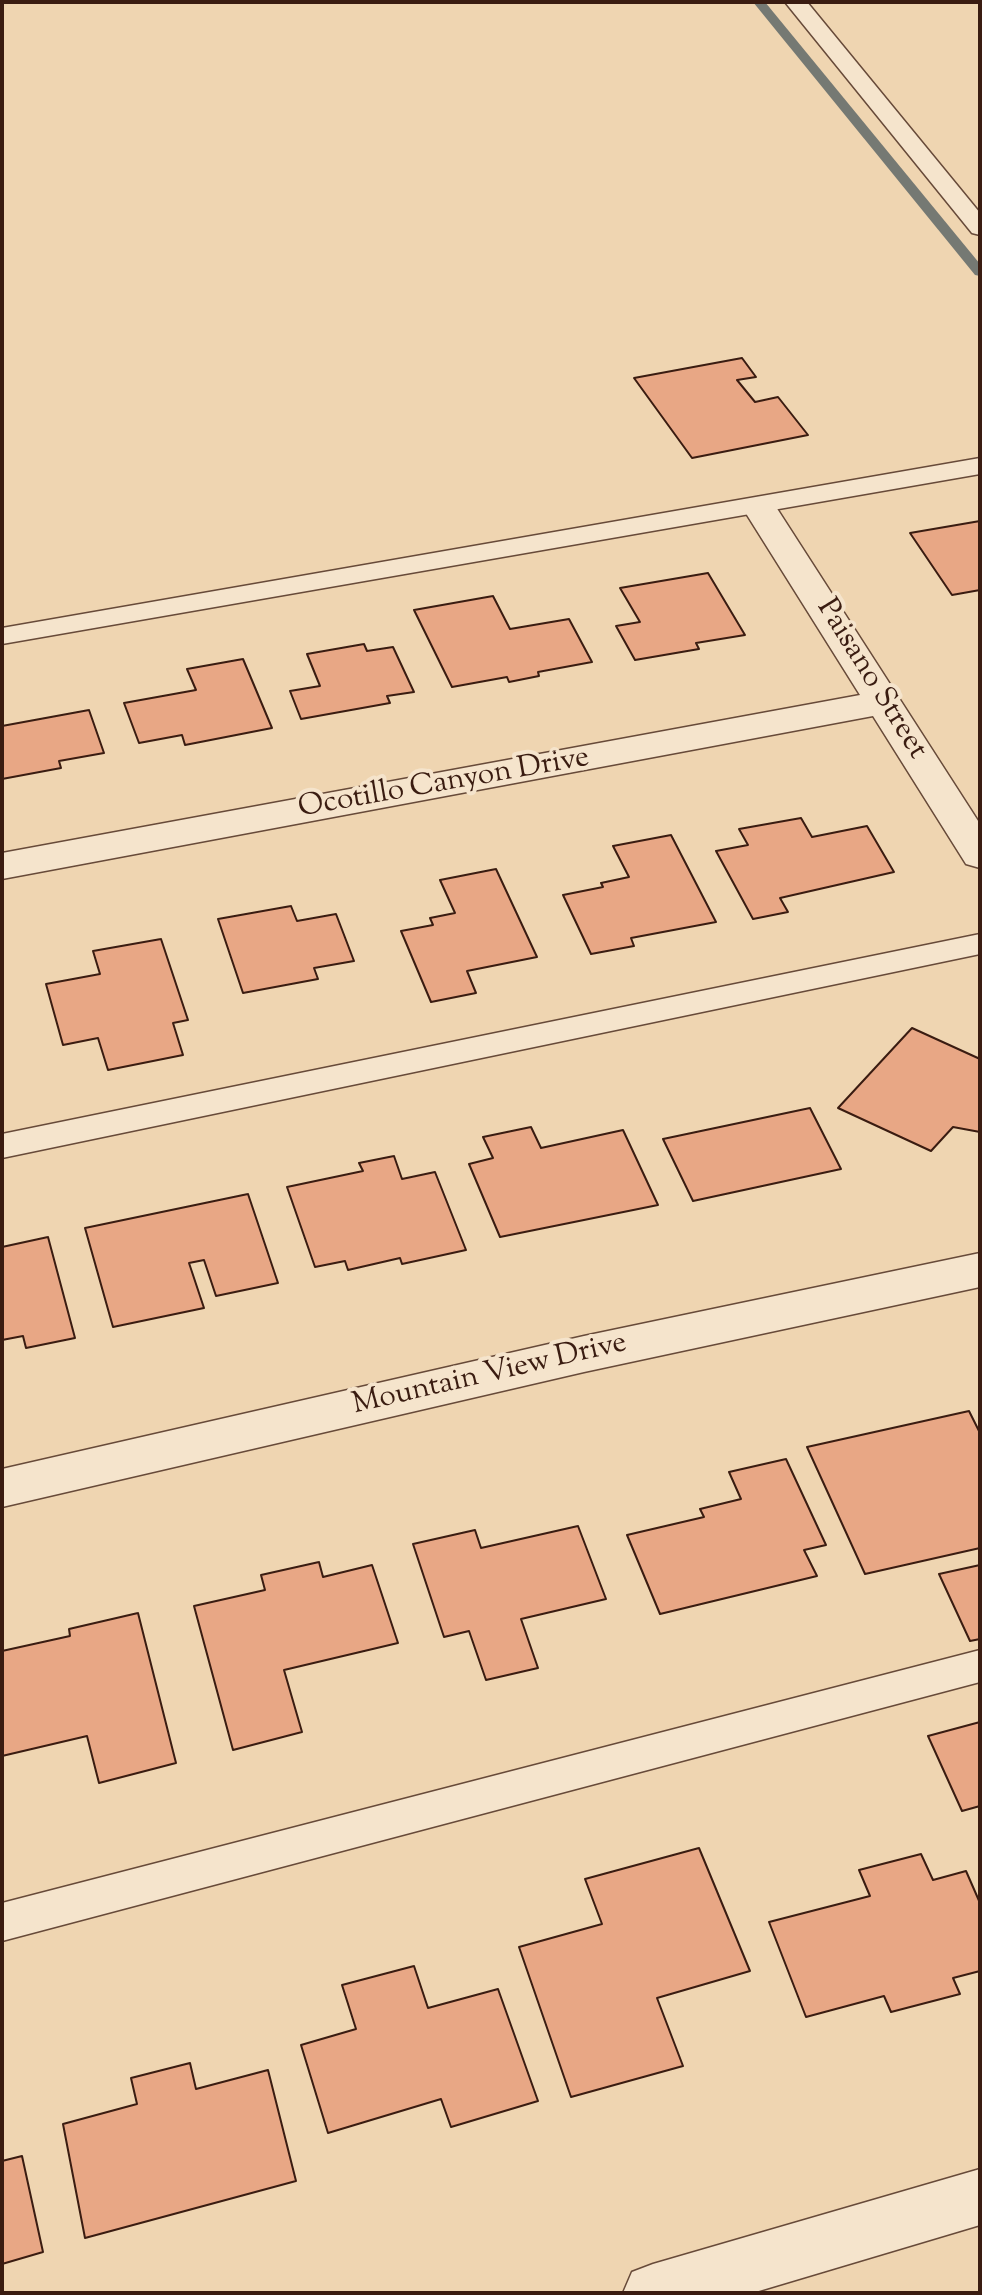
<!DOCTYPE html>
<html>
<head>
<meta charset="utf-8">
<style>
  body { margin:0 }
  #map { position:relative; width:982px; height:2295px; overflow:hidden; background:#efd5b1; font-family:"Sorts Mill Goudy",serif }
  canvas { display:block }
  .frame { position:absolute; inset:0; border:4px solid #3a1c11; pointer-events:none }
</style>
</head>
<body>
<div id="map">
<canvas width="982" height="2295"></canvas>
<div class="frame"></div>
</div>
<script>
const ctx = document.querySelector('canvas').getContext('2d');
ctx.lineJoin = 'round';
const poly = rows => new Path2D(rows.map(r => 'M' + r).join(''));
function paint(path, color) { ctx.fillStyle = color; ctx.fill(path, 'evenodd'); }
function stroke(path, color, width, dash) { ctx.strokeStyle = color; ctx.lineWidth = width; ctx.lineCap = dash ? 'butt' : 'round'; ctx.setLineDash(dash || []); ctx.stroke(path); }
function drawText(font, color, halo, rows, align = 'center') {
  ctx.font = font + ' "Sorts Mill Goudy",serif'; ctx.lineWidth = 8; ctx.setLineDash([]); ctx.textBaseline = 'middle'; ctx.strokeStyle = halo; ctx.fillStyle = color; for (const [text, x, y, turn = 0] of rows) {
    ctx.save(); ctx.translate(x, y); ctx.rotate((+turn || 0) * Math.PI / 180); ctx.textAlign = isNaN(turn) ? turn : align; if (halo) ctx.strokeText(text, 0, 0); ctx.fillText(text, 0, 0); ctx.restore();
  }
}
const stream = poly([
  [753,2,765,2,980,264,980,276,975,275,753,2]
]);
const building = poly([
  [742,358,756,377,737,380,755,402,778,397,808,435,692,458,634,378,742,358],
  [980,521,980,590,952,595,910,533,980,521],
  [708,573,745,635,696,643,699,649,635,660,616,626,640,622,620,588,708,573],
  [493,596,510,629,569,619,592,662,538,672,539,676,509,682,507,677,452,687,414,610,493,596],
  [364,644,367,651,393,647,414,692,387,696,390,703,301,719,290,691,320,686,307,654,364,644],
  [243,659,272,728,185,745,182,735,139,743,124,703,196,690,187,669,243,659],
  [89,710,104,753,59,761,61,768,2,779,2,726,89,710],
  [801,818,812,837,867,826,894,872,780,898,788,912,753,919,716,851,748,845,739,829,801,818],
  [671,835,716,922,631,938,634,946,591,954,563,895,603,887,601,883,629,877,613,846,671,835],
  [496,869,537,957,467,971,476,993,431,1002,401,931,433,925,430,918,455,913,440,880,496,869],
  [291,906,297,921,336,914,354,961,314,968,318,979,243,993,218,919,291,906],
  [161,939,188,1020,173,1023,183,1055,108,1070,98,1038,63,1045,46,984,100,974,93,951,161,939],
  [912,1028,980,1059,980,1132,953,1127,931,1151,838,1108,912,1028],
  [810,1108,841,1169,693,1201,663,1139,810,1108],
  [531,1127,541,1148,623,1130,658,1205,500,1237,469,1164,493,1158,483,1137,531,1127],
  [394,1156,402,1179,435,1172,466,1250,402,1264,400,1258,348,1270,345,1261,315,1267,287,1187,363,1171,359,1163,394,1156],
  [248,1194,278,1283,216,1296,204,1260,189,1263,204,1308,113,1327,85,1228,248,1194],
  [48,1237,75,1338,26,1348,23,1336,2,1340,2,1247,48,1237],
  [969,1411,980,1433,980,1548,865,1574,807,1447,969,1411],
  [786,1459,826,1545,804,1550,817,1576,660,1614,627,1535,704,1517,700,1509,741,1499,729,1472,786,1459],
  [578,1526,606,1599,521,1619,538,1668,486,1680,469,1631,444,1637,413,1544,475,1530,481,1548,578,1526],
  [319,1562,323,1577,372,1565,398,1643,284,1670,302,1732,233,1750,194,1606,265,1590,261,1575,319,1562],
  [980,1565,980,1639,970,1641,939,1574,980,1565],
  [138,1613,176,1763,99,1783,87,1736,2,1756,2,1651,70,1636,69,1629,138,1613],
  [980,1722,980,1806,962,1811,928,1736,980,1722],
  [699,1848,750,1971,657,1998,683,2066,571,2097,519,1947,602,1924,585,1879,699,1848],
  [921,1854,933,1880,966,1871,980,1903,980,1971,953,1978,960,1994,891,2012,884,1996,806,2017,769,1922,870,1896,859,1870,921,1854],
  [414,1966,428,2008,498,1989,538,2101,451,2127,441,2099,328,2133,301,2045,356,2029,342,1985,414,1966],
  [190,2063,196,2089,268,2070,296,2181,85,2238,63,2124,137,2104,131,2078,190,2063],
  [22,2156,43,2252,2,2264,2,2161,22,2156]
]);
const service = poly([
  [785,2,807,2,980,213,980,235,972,233,785,2],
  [980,458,980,474,2,644,2,628,980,458],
  [980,934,980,954,2,1158,2,1134,980,934],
  [980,1650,980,1682,2,1941,2,1903,980,1650]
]);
const minor = poly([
  [759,497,771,500,776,507,980,824,980,868,966,864,873,716,2,879,2,853,860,695,742,507,747,500,759,497],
  [980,1253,980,1287,584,1372,2,1507,2,1469,584,1336,980,1253],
  [980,2169,980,2225,752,2293,623,2293,632,2272,653,2264,980,2169]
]);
const streetNames = [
  ["Paisano Street",870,680,58],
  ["Ocotillo Canyon Drive",444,785,-10],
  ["Mountain View Drive",490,1376,-13]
];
paint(stream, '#757973');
paint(building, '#e8a785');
stroke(building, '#3a1c11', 2);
stroke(service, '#674a39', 3);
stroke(minor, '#674a39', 3);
paint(service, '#f5e4cc');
paint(minor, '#f5e4cc');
drawText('30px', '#3a1c11', '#f5e4cc', streetNames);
</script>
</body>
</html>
